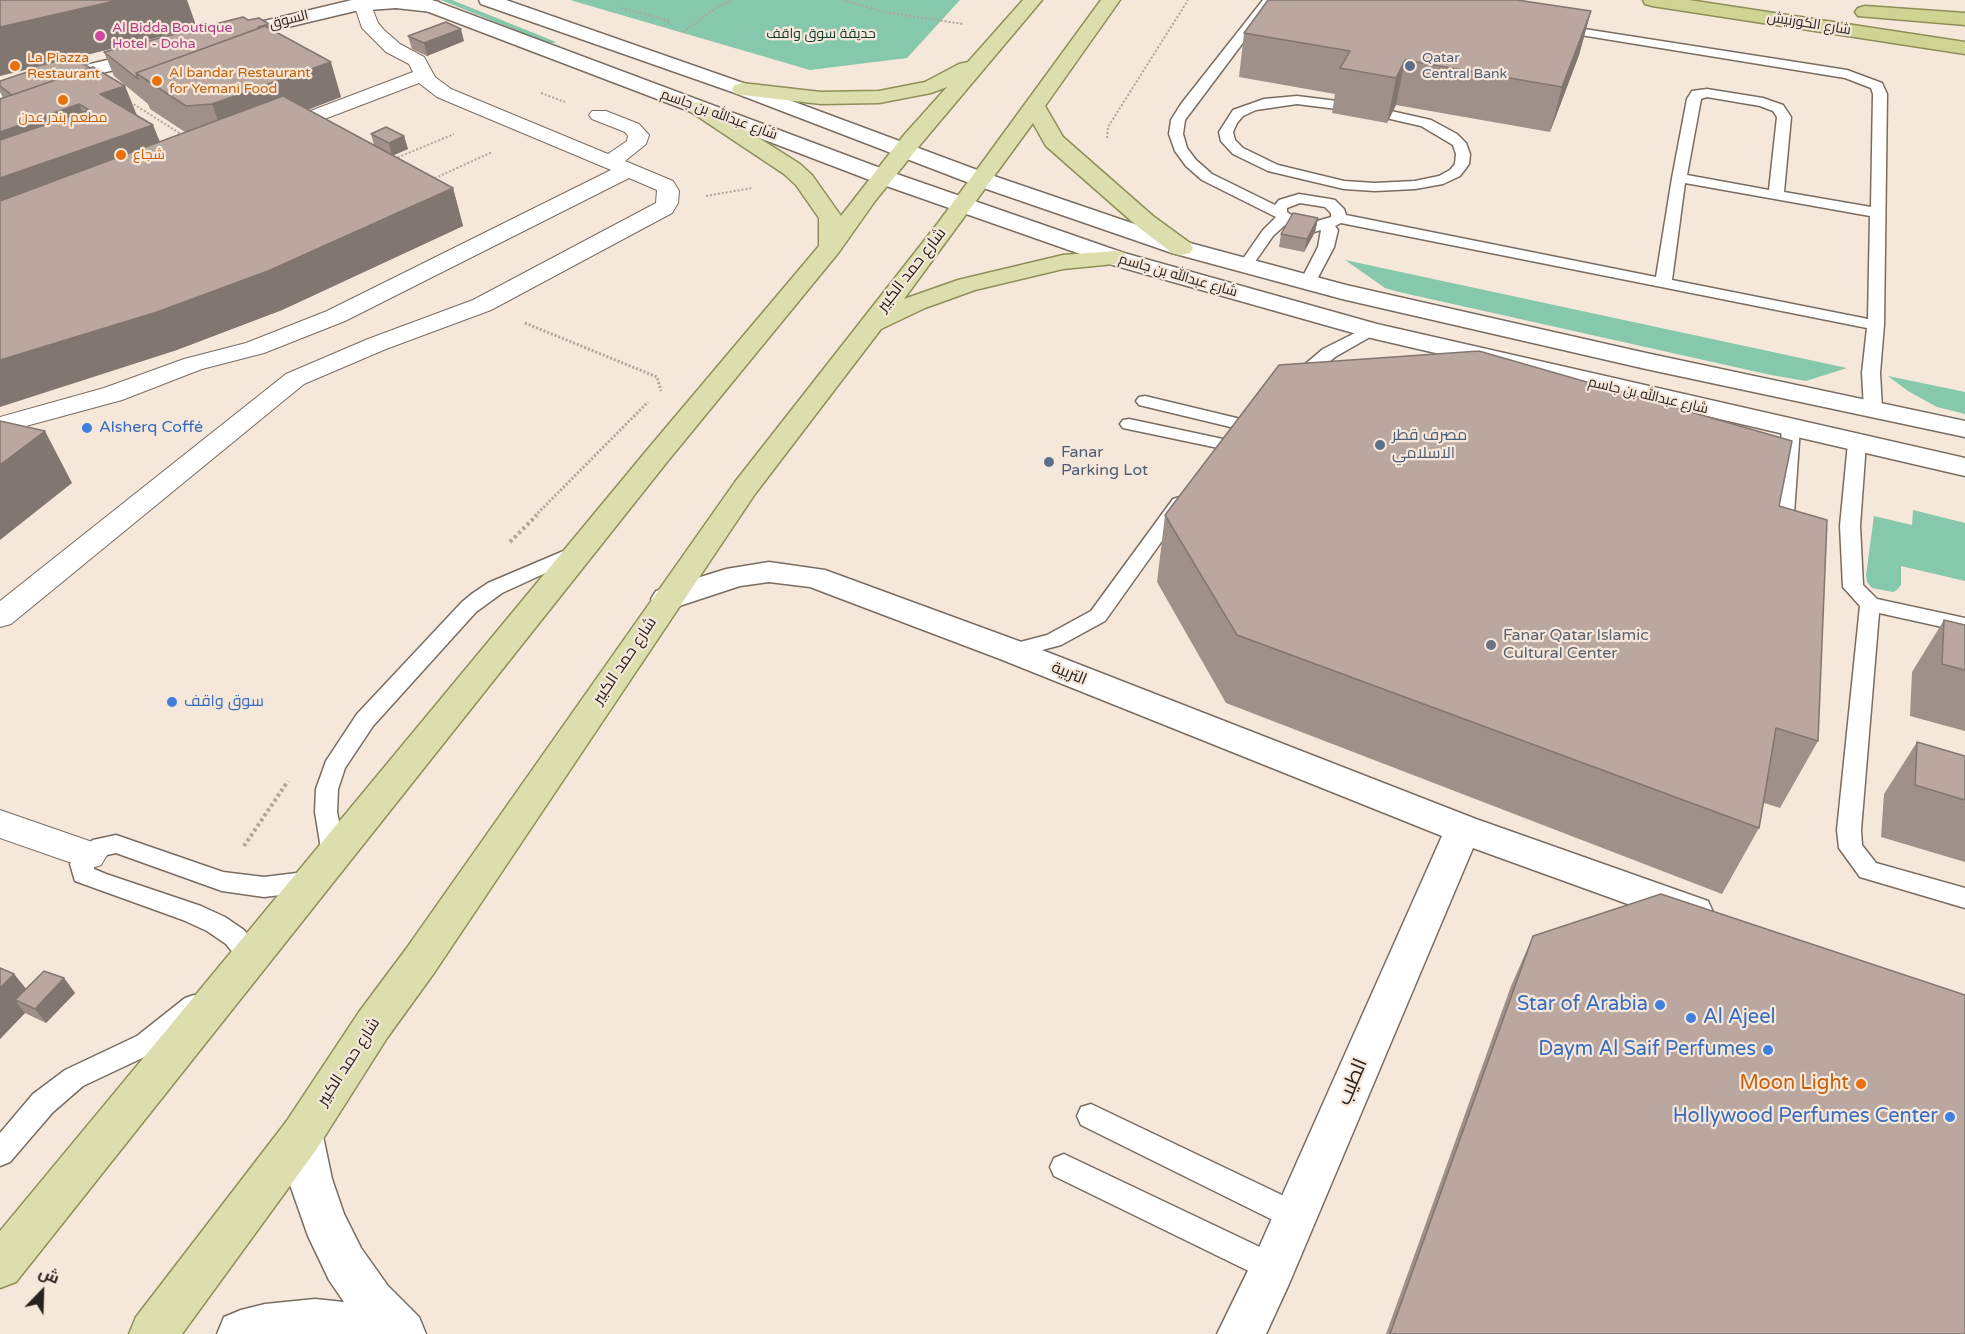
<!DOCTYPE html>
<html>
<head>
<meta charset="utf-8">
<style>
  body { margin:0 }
  #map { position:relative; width:1965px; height:1334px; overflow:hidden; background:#f6e7db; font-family:"Varela Round",Cairo,sans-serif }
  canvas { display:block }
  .north { position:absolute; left:12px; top:1262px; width:60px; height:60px; -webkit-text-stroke:4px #f6e7db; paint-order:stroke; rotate:23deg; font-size:16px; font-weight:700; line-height:24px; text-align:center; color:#28221e }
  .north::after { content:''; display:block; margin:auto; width:21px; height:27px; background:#28221e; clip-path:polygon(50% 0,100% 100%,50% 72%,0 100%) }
</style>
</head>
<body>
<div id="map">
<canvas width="1965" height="1334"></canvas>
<div class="north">ش</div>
</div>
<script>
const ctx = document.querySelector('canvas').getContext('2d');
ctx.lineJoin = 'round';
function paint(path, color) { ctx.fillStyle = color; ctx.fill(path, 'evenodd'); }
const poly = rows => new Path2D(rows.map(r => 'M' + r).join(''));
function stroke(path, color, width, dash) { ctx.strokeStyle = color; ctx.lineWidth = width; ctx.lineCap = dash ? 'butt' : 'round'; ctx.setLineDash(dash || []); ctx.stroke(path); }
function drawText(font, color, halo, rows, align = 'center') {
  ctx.font = font + ' "Varela Round",Cairo,sans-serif'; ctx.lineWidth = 4.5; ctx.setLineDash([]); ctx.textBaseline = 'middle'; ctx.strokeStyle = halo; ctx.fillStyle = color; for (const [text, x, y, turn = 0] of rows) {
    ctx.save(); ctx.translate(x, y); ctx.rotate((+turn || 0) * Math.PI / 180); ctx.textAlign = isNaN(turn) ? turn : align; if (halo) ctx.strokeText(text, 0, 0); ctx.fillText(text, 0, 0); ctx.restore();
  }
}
const green = poly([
  [441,0,452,0,556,42,550,44],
  [570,0,960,0,907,58,810,70],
  [1345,260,1847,368,1806,381,1771,375,1399,292,1385,288],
  [1888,376,1965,392,1965,414,1937,407,1908,391],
  [1913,510,1965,523,1965,581,1901,566,1901,585,1897,590,1893,592,1872,588,1867,582,1866,575,1874,516,1912,525]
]);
const pathFar2 = poly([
  [843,0,884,12,963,24],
  [621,8,670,21,664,26],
  [683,32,716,8,733,0],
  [541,93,565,102],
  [127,100,184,136],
  [1107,138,1108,127,1188,0],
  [394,159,454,134],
  [431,180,492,152],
  [706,196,752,188]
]);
const pathFar1 = poly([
  [525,323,657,377,661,391],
  [535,516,648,402]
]);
const path = poly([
  [510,542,537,515],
  [244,846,288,781]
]);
const service = poly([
  [1263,0,1275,0,1185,120,1183,134,1187,148,1196,160,1212,174,1275,205,1279,200,1299,194,1330,199,1335,200,1344,209,1346,215,1656,277,1672,178,1687,99,1692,91,1707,89,1763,98,1783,105,1791,117,1784,192,1871,207,1873,94,1871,88,1845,78,1556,31,1552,30,1550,27,1552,24,1847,70,1882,83,1887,94,1884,325,1880,373,1882,409,1879,413,1873,414,1867,413,1864,409,1862,373,1867,328,1341,223,1335,226,1338,230,1334,247,1313,287,1301,287,1299,284,1318,247,1321,230,1314,232,1285,225,1273,236,1250,269,1240,269,1237,266,1240,263,1263,230,1276,217,1202,180,1186,166,1175,151,1169,134,1171,120,1181,104,1263,0],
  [1707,97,1760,106,1773,111,1777,117,1769,190,1687,175,1701,99,1707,97],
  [1685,183,1870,216,1868,319,1672,280,1685,183],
  [1300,203,1325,207,1331,213,1331,217,1314,222,1297,219,1287,212,1287,208,1300,203],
  [1297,96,1337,101,1344,105,1337,109,1297,104,1256,110,1243,116,1237,123,1233,132,1235,140,1243,148,1278,165,1344,181,1375,183,1415,181,1439,176,1450,170,1455,164,1456,154,1453,145,1421,126,1386,118,1384,115,1386,112,1391,111,1431,120,1457,134,1466,143,1470,154,1469,164,1460,176,1443,184,1415,189,1375,191,1344,189,1268,171,1233,154,1221,141,1219,132,1233,110,1264,99,1297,96],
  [1371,325,1379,330,1377,333,1335,357,1302,385,1290,385,1287,381,1290,377,1323,349,1371,325],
  [1145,396,1249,421,1252,425,1249,429,1243,430,1139,405,1136,401,1139,397,1145,396],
  [1129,419,1223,439,1229,440,1232,444,1229,448,1223,449,1123,428,1120,424,1123,420,1129,419],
  [1791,423,1797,424,1800,428,1794,514,1788,535,1785,539,1778,541,1771,539,1768,535,1776,514,1782,428,1785,424,1791,423],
  [1857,438,1863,439,1866,443,1860,526,1863,585,1877,599,1965,618,1965,632,1879,613,1861,830,1862,845,1876,863,1965,888,1965,908,1860,877,1839,848,1837,830,1860,606,1843,587,1840,526,1848,443,1851,439,1857,438],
  [1180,497,1187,499,1189,503,1105,621,1061,645,1012,658,1005,656,1002,651,1005,646,1047,635,1091,611,1173,499,1180,497],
  [580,544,587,546,590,550,587,554,502,593,476,612,373,726,345,768,338,789,337,812,346,855,342,862,334,864,326,862,322,855,315,812,316,789,326,761,357,714,462,602,473,593,488,583,580,544],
  [116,835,223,872,264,877,313,871,321,874,325,881,321,888,313,891,264,897,222,891,116,853,107,855,94,866,94,869,106,874,201,906,225,917,244,930,260,950,263,957,260,964,251,967,242,964,226,944,207,931,183,920,75,881,70,864,81,848,93,840,116,835],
  [194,995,203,998,207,1006,203,1014,155,1052,83,1086,53,1112,10,1162,0,1166,0,1133,33,1094,65,1070,137,1036,185,998,194,995],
  [1091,1104,1305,1206,1309,1216,1305,1226,1295,1230,1285,1226,1081,1125,1077,1116,1081,1107,1091,1104],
  [1064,1154,1283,1258,1288,1268,1283,1278,1273,1282,1263,1278,1054,1176,1050,1167,1054,1158,1064,1154]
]);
const pedestrian = poly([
  [357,0,369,0,378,23,384,30,400,44,424,57,435,77,451,89,608,154,627,141,628,136,625,132,592,119,589,115,592,111,606,111,639,124,649,135,646,144,625,161,673,181,679,191,678,203,672,213,491,310,386,349,304,384,11,624,0,627,0,601,286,374,368,339,473,300,656,203,657,190,629,178,345,321,264,353,202,369,122,400,0,433,0,417,104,388,184,359,246,343,327,311,611,170,437,97,419,83,285,134,278,136,271,134,268,130,271,126,413,72,409,64,386,52,362,28,354,4,357,0],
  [0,810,101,845,107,855,101,865,89,869,0,838,0,810]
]);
const minor = poly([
  [352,0,429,0,439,2,441,6,439,10,432,12,396,8,355,11,225,42,218,40,215,36,218,32,352,0],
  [152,49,159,51,162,55,159,59,0,98,0,86,152,49],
  [769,562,825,570,1024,643,1476,819,1708,901,1713,912,1708,923,1694,928,1473,848,1289,1284,1266,1334,1217,1334,1257,1252,1442,836,1000,659,810,587,769,582,740,586,667,610,656,607,651,599,656,591,726,569,769,562],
  [301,1116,316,1122,323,1136,332,1179,344,1214,361,1248,388,1286,419,1317,426,1334,217,1334,224,1317,241,1310,265,1304,315,1299,344,1302,329,1280,308,1236,288,1179,279,1136,286,1122,301,1116]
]);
const tertiary = poly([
  [406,0,432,0,891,172,1124,253,1377,324,1965,458,1965,476,1371,338,1106,263,875,182,408,4,406,0],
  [479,0,506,0,749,85,988,174,1190,243,1346,285,1646,353,1965,421,1965,437,1646,369,1342,299,1172,253,972,184,735,93,481,4,479,0]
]);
const primary = poly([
  [1023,0,1042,0,920,145,875,201,839,252,667,462,16,1282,0,1288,0,1231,647,450,819,246,819,218,796,185,784,174,691,112,687,108,691,104,698,102,705,104,800,164,812,175,841,216,904,135,947,87,931,93,879,103,821,104,742,95,735,93,732,89,735,85,742,83,821,92,879,91,925,82,959,64,968,62,1023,0],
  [1101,0,1120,0,1045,106,1063,137,1153,216,1190,243,1193,248,1190,253,1181,255,1172,253,1137,226,1046,146,1033,123,904,299,958,280,1063,255,1115,251,1124,253,1127,258,1124,263,1063,269,975,290,925,308,881,329,755,494,434,973,387,1038,316,1150,182,1334,129,1334,136,1317,286,1122,359,1012,406,949,735,482,938,223,1101,0]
]);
const trunk = poly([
  [1643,0,1689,0,1965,42,1965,54,1652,6,1645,4,1643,0],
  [1865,6,1965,13,1965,25,1858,16,1855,12,1858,8,1865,6]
]);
const wall = poly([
  [1591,11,1579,55,1550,132,1396,105,1387,123,1332,113,1335,94,1239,77,1244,33],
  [248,20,271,29,341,97,308,110,374,145,371,134,404,136,408,149,393,155,453,188,463,226,282,310,174,351,1,99,3,98,0,92,0,81,31,71,30,69,0,76,75,58,90,68,125,86,137,115,160,142,185,132,150,109,148,104,114,76,104,52],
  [408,36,464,41,427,56,412,49],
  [1318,218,1315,232,1304,252,1279,247,1281,234],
  [1779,506,1818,741,1780,808,1764,803,1759,828,1722,894,1226,703,1157,582,1165,515],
  [1944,620,1965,625,1965,731,1910,716,1912,672],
  [1917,742,1965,756,1965,862,1881,837,1884,794],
  [1533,936,1965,1334,1386,1334,1511,986],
  [0,968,14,974,26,989,64,978,75,993,46,1023,27,1014,25,1013,0,1039]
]);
const shadedWall = poly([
  [119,0,187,0,197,28,0,76,0,27],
  [1591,11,1579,55,1550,132,1562,87],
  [269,24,277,48,258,27],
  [461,29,464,41,427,56,424,43],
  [1405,60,1396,105,1387,123,1396,78],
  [331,62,341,97,225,140,212,104],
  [125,86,139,122,102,99,79,104,95,141,0,175,0,132,16,98],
  [153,125,168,161,0,223,0,178],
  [404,136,408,149,392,156,389,143],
  [453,188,463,226,282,310,174,351,0,407,0,360],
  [1318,218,1315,232,1304,252,1307,239],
  [45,431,72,483,0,540,0,465],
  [14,974,36,1001,15,1000,25,1013,0,1039,0,988],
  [64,978,75,993,46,1023,35,1009]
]);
const building = poly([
  [0,0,119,0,0,27,0,0],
  [1268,0,1517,0,1591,11,1562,87,1405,60,1396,78,1340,68,1350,51,1244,33,1268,0],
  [243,17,248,20,259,18,269,24,258,27,260,28,136,73,138,79,104,52,243,17],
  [446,22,461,29,424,43,408,36,446,22],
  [265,26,331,62,212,104,186,106,136,73,265,26],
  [73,57,90,68,12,95,0,86,0,81,33,70,30,68,73,57],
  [93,67,125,86,100,94,153,125,0,178,0,140,89,110,79,104,0,132,0,99,93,67],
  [283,96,453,188,268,271,157,312,0,360,0,201,283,96],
  [386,127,404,136,389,143,371,134,386,127],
  [1293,213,1318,218,1307,239,1281,234,1293,213],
  [1479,351,1792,441,1779,506,1827,520,1818,741,1776,728,1759,828,1237,635,1165,515,1279,365,1479,351],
  [0,421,45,431,0,465,0,421],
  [1944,620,1965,625,1965,670,1942,664,1944,620],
  [1917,742,1965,756,1965,800,1915,785,1917,742],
  [1661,894,1965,995,1965,1334,1390,1334,1533,936,1661,894],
  [0,968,14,974,0,988,0,968],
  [44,971,64,978,35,1009,15,1000,44,971]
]);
const markers = [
  [100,36,6,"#d1479c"],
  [15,66,6,"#e8710a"],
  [1410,66,6,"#5c6f8a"],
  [157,81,6,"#e8710a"],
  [63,100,6,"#e8710a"],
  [121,155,6,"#e8710a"],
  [87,428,6,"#3f7fe0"],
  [1380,445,6,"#5c6f8a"],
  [1049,462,6,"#5c6f8a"],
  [1491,645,6,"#6b7280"],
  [172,702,6,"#3f7fe0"],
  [1660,1005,6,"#3f7fe0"],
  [1691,1018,6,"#3f7fe0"],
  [1768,1050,6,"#3f7fe0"],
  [1861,1084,6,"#e8710a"],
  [1950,1117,6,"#3f7fe0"]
];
const farStreetnames = [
  ["السوق",289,20,-14],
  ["شارع الكورنيش",1809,24,9],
  ["شارع عبدالله بن جاسم",719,115,20],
  ["شارع عبدالله بن جاسم",1178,276,16],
  ["شارع عبدالله بن جاسم",1648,396,13]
];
const farHotelnames = [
  ["Al Bidda Boutique",112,28],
  ["Hotel - Doha",112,44]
];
const farParknames = [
  ["حديقة سوق واقف",821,34]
];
const farFoodnames = [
  ["La Piazza",27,58],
  ["Restaurant",27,74],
  ["Al bandar Restaurant",169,73],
  ["for Yemani Food",169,89],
  ["مطعم بندر عدن",63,118,"center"],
  ["شجاع",133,155]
];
const farServicenames = [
  ["Qatar",1422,58],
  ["Central Bank",1422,74]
];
const streetNames = [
  ["شارع حمد الكبير",912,270,-52],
  ["شارع حمد الكبير",625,661,-56],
  ["التربية",1069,674,22],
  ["شارع حمد الكبير",349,1062,-57]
];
const shopNames = [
  ["Alsherq Coffé",99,428],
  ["سوق واقف",184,702]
];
const serviceNames = [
  ["مصرف قطر",1392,436],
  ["الاسلامي",1392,454],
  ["Fanar",1061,453],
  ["Parking Lot",1061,471]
];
const worshipNames = [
  ["Fanar Qatar Islamic",1503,636],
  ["Cultural Center",1503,654]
];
const nearShopnames = [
  ["Star of Arabia",1648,1005],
  ["Al Ajeel",1703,1018,"left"],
  ["Daym Al Saif Perfumes",1756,1050],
  ["Hollywood Perfumes Center",1938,1117]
];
const nearStreetnames = [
  ["الطيب",1353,1082,-67]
];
const nearFoodnames = [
  ["Moon Light",1849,1084]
];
paint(green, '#85c8ab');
stroke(service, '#796c61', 3);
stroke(pedestrian, '#796c61', 2);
stroke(minor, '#796c61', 3);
stroke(tertiary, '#796c61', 3);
stroke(primary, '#8d8f57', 3);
stroke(trunk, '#8d8f57', 3);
stroke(pathFar2, '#b0a59b', 2, [2, 2]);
stroke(pathFar1, '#b0a59b', 3, [2, 2]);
stroke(path, '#b0a59b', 4, [3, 3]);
paint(service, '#fff');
paint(pedestrian, '#fff');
paint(minor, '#fff');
paint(tertiary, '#fff');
paint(primary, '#dcdfad');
paint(trunk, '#d0d492');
paint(wall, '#a0908a');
paint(shadedWall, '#827670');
paint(building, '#baa8a0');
stroke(building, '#827670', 1.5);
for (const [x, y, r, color] of markers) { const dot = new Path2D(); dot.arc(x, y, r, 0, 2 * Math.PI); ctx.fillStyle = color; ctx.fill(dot); stroke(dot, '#f6e7db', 2); }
drawText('14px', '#28221e', '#f6e7db', farStreetnames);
drawText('14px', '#b23c85', '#f6e7db', farHotelnames, 'left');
drawText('14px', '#103d2d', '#f6e7db', farParknames);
drawText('14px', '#c56008', '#f6e7db', farFoodnames, 'left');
drawText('14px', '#4e5e75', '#f6e7db', farServicenames, 'left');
drawText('16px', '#28221e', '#f6e7db', streetNames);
drawText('16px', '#366cbe', '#f6e7db', shopNames, 'left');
drawText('16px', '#4e5e75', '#f6e7db', serviceNames, 'left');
drawText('16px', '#5b616d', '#f6e7db', worshipNames, 'left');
drawText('20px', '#366cbe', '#f6e7db', nearShopnames, 'right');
drawText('20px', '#28221e', '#f6e7db', nearStreetnames);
drawText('20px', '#c56008', '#f6e7db', nearFoodnames, 'right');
</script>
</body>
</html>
